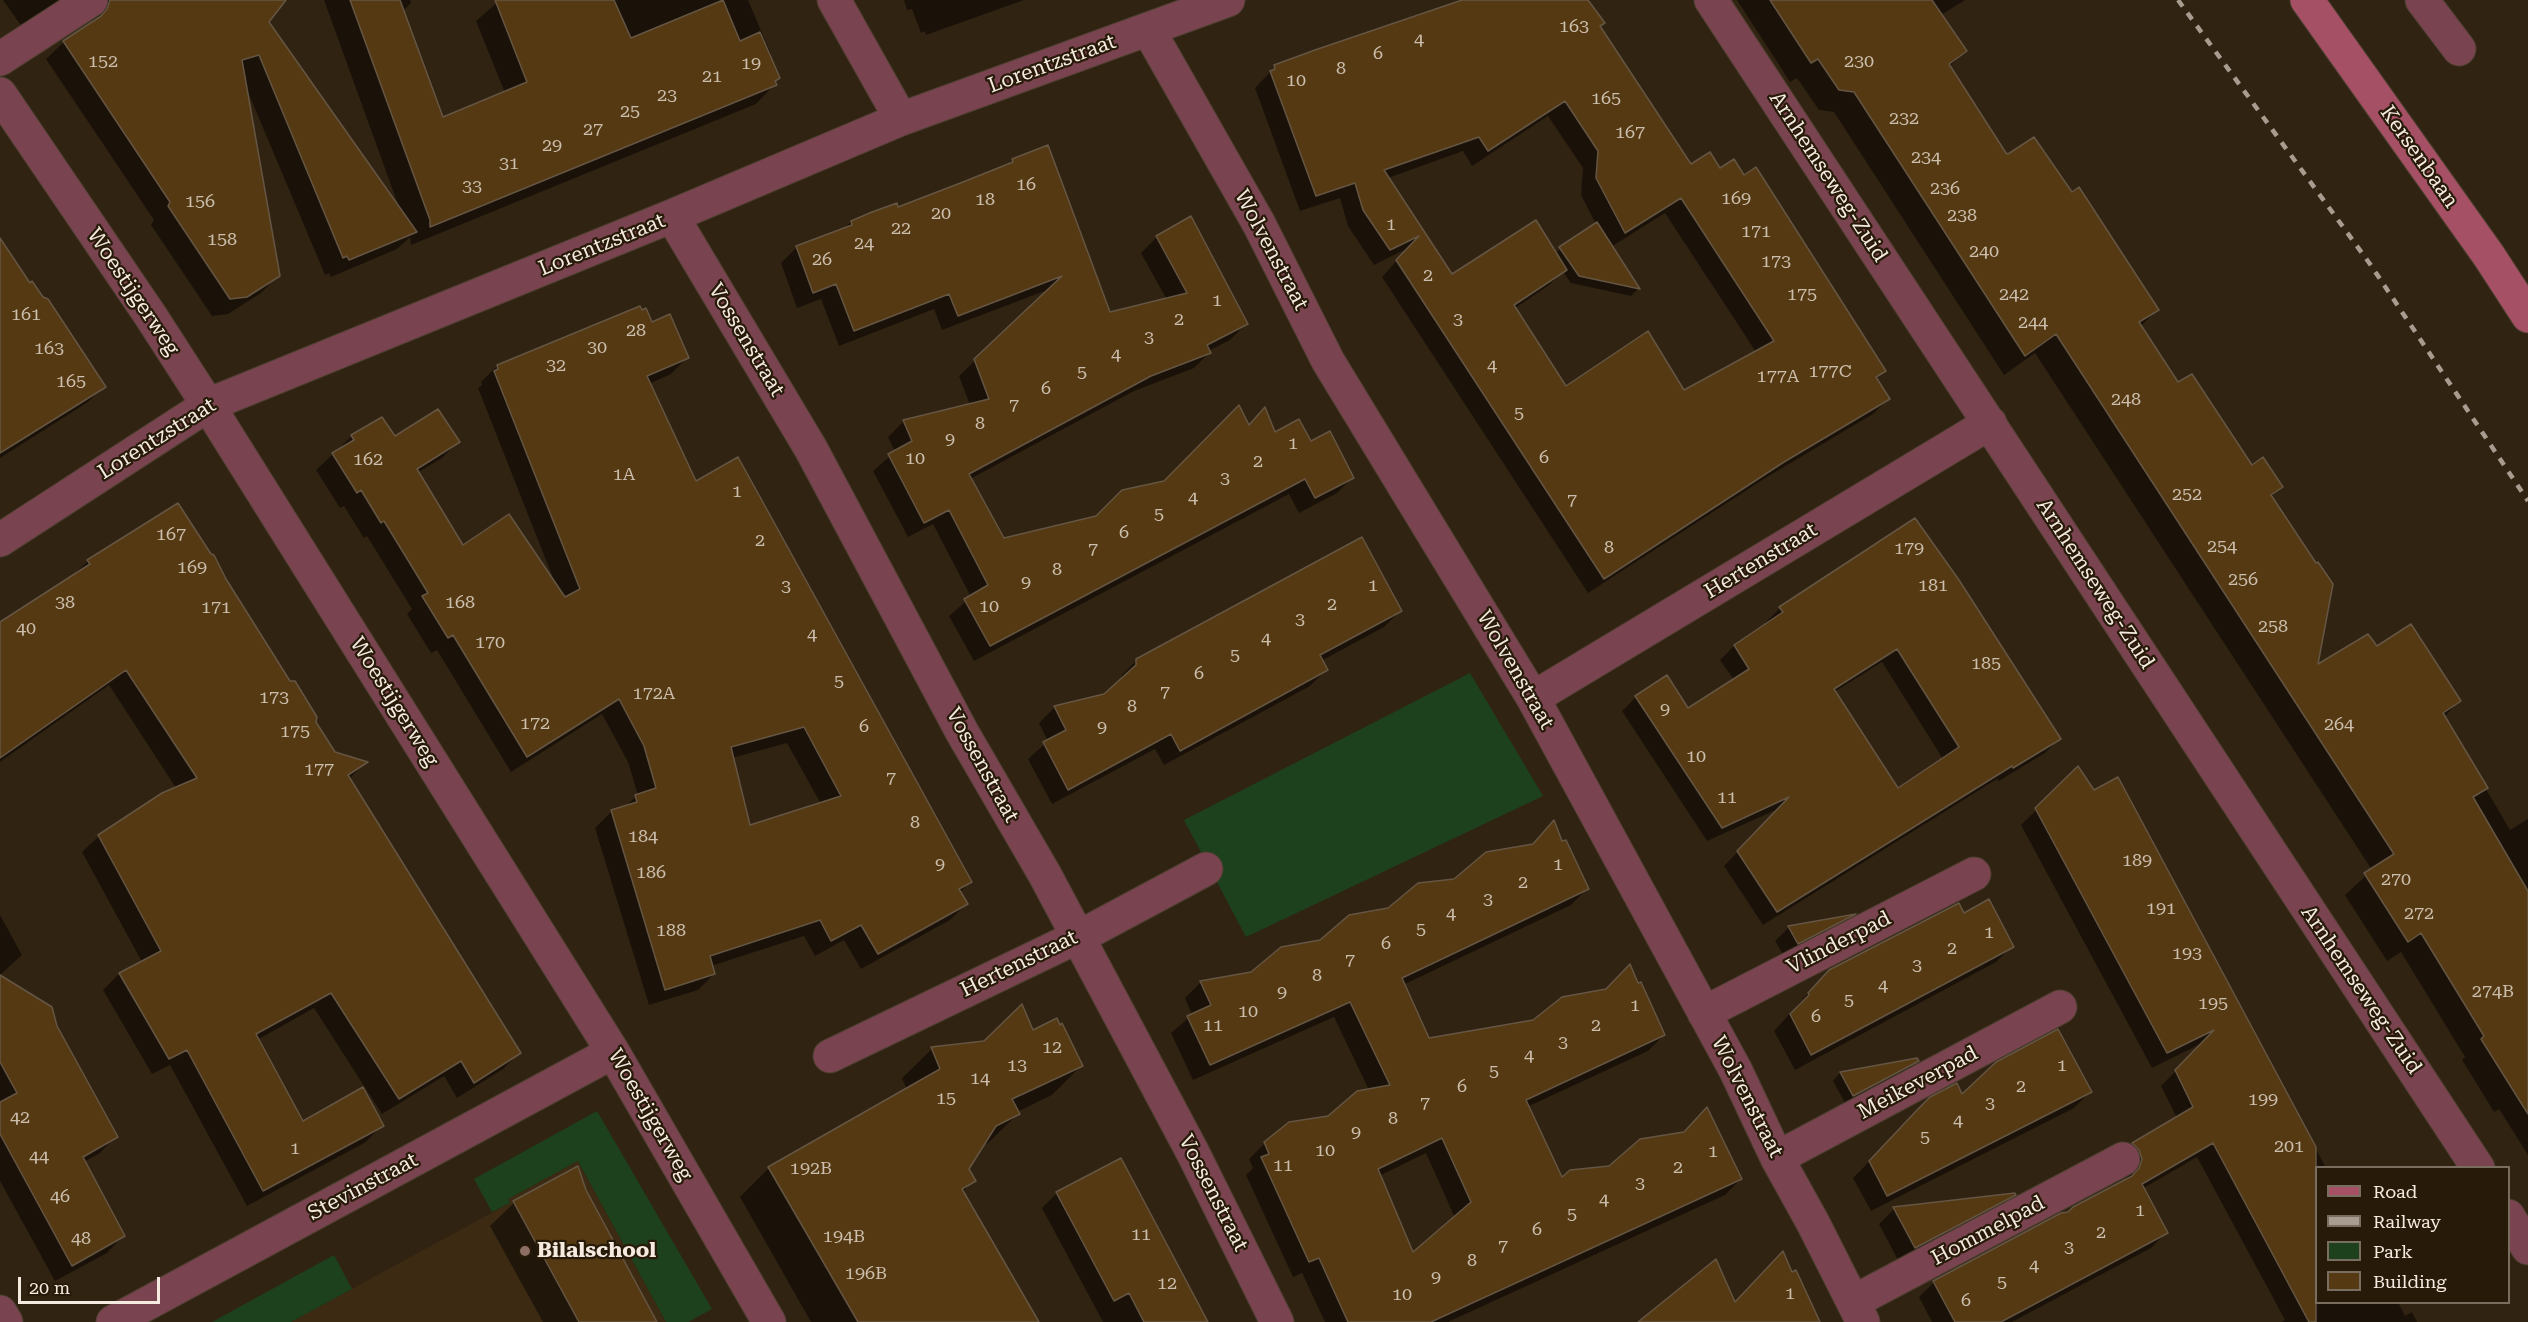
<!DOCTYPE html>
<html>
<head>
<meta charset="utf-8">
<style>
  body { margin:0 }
  #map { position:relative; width:2528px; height:1322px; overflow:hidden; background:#312312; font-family:"Roboto Serif",serif }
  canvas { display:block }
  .legend { position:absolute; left:2315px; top:1166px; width:195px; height:138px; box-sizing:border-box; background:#271a09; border:2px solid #796d5f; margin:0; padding:8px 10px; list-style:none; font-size:18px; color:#f4eadf }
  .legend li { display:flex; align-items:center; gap:12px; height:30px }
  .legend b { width:30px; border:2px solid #796d5f }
  .scale { position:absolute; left:18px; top:1277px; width:142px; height:27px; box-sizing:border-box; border:3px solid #f4eadf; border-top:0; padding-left:8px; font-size:18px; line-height:21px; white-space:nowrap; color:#f4eadf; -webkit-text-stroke:4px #271a09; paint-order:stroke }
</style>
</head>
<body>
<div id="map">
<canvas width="2528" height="1322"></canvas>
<ul class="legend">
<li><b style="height:8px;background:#a65065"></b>Road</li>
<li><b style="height:8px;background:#a79c8f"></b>Railway</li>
<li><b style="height:16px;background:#1d411d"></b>Park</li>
<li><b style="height:16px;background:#543913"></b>Building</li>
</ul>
<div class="scale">20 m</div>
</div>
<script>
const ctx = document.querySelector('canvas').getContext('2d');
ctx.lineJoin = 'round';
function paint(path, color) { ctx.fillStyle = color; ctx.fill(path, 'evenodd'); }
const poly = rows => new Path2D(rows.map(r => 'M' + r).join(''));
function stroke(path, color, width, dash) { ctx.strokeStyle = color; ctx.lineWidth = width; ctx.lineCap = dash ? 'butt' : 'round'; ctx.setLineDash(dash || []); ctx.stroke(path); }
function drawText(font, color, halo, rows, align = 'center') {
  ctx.font = font + ' "Roboto Serif",serif'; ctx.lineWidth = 4.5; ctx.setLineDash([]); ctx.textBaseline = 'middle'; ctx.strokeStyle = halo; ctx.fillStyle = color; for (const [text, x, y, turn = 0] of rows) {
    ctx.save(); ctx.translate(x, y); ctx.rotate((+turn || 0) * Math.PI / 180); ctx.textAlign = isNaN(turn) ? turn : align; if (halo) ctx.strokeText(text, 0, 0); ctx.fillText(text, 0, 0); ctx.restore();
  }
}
const built = poly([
  [578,1161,666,1322,291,1322,510,1203,508,1199]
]);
const green = poly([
  [1470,673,1543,796,1246,937,1184,820],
  [597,1111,712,1309,688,1322,666,1322,578,1161,508,1199,510,1203,492,1212,474,1179],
  [334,1255,352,1289,291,1322,212,1322]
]);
const shadow = poly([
  [3,0,66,0,22,27],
  [80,0,258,0,268,22,400,210,324,0,410,0,411,3,403,11,442,119,505,93,476,21,500,0,748,0,771,54,769,56,775,84,756,104,411,245,410,237,397,249,331,277,329,273,325,275,245,85,279,275,261,293,228,314,212,316,151,225,154,220,46,59,64,42,91,24,93,17],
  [904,0,1024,0,926,35,925,31,921,33,912,9,907,10],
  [1468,0,1587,0,1599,27,1691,166,1720,170,1884,371,1876,379,1888,399,1873,414,1767,477,1588,593,1382,277,1408,248,1374,265,1348,226,1340,198,1300,211,1255,88,1275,67],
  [1548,116,1583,168,1581,195,1596,224,1555,253,1451,276,1388,178,1463,151,1472,166],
  [1665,213,1756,352,1684,392,1566,388,1514,309,1549,285,1563,272,1571,283,1631,296,1638,289,1611,247],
  [1737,0,1965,0,1941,15,1965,51,1949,67,2005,154,2071,194,2157,310,2140,327,2178,384,2251,467,2281,487,2271,497,2316,667,2377,649,2459,701,2444,717,2510,830,2528,819,2528,1155,2499,1109,2494,1112,2462,1060,2465,1057,2401,952,2387,961,2345,895,2372,870,2035,353,2004,375,1834,112,1819,110,1797,78,1790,82],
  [1013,160,1110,314,1167,300,1141,253,1157,237,1246,324,1230,340,1208,351,1209,353,1194,368,1134,391,970,479,1004,540,1096,518,1164,482,1248,426,1311,443,1353,477,1337,493,1299,513,1289,494,974,661,949,616,971,597,933,524,908,537,873,471,895,452,888,437,904,421,970,405,959,376,1050,289,942,330,934,309,839,346,821,299,797,308,781,263,797,247,843,230,851,222,897,209,1006,167],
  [0,241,104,386,88,402,0,458],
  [651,324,687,358,671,374,649,384,696,483,970,882,959,893,966,904,950,920,861,969,844,940,815,956,804,936,711,966,714,974,698,990,649,1005,595,828,611,812,623,808,638,795,628,762,602,714,511,772,437,650,431,653,407,614,412,609,367,536,364,538,344,506,340,508,316,470,352,436,458,442,442,458,417,473,462,547,555,583,478,388,482,385,481,382,497,366],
  [787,743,821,804,749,827,732,758],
  [177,505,334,754,365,763,350,778,519,1053,503,1069,457,1098,444,1076,382,1114,314,1008,257,1040,303,1123,382,1125,366,1142,247,1206,170,1065,152,1074,103,990,119,974,142,962,82,852,99,836,176,788,109,685,0,762,0,623,71,577,88,561],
  [1914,520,2059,739,2045,753,1999,781,1997,779,1763,925,1724,866,1780,808,1707,841,1622,711,1636,697,1688,710,1734,680,1720,660,1734,646,1767,624,1766,622,1780,608],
  [1882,662,1943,759,1898,790,1834,692],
  [1400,611,1384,627,1321,661,1326,670,1310,686,1164,765,1155,749,1052,804,1028,759,1048,741,1039,723,1055,707,1104,695,1121,681,1121,676,1137,660],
  [2078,769,2093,792,2118,779,2326,1168,2316,1168,2316,1302,2398,1302,2405,1316,2412,1312,2417,1322,2281,1322,2285,1320,2197,1157,2142,1189,2166,1233,2151,1248,2012,1322,1932,1322,1919,1297,1934,1282,2069,1213,2126,1180,2127,1175,2118,1159,2133,1144,2177,1118,2161,1086,2204,1042,2152,1068,2021,825],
  [1553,823,1561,844,1587,889,1571,905,1403,985,1428,1039,1664,1035,1648,1051,1527,1107,1562,1179,1609,1167,1682,1134,1706,1109,1741,1179,1725,1195,1448,1322,1325,1322,1302,1273,1293,1277,1246,1175,1253,1168,1249,1159,1265,1143,1329,1117,1369,1090,1334,1017,1193,1080,1171,1033,1192,1015,1185,998,1201,982,1252,973,1531,845],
  [1426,1153,1455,1218,1413,1254,1379,1176],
  [0,915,22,955,0,975],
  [1963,915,2012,946,1996,962,1795,1070,1774,1031,1813,988],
  [1851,916,1840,927,1784,956,1775,941,1789,927],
  [0,976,56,1027,116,1136,100,1153,84,1162,123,1236,107,1253,55,1281,0,1181],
  [1032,1032,1081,1066,1052,1095,1017,1112,1018,1114,988,1143,981,1147,968,1169,974,1180,962,1193,1037,1322,811,1322,740,1197,769,1168,907,1090,902,1078,932,1049,984,1043],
  [1917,1060,1909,1069,1845,1103,1833,1081,1840,1073],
  [2090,1092,2074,1108,1871,1211,1853,1178,1931,1099],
  [584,1191,656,1322,543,1322,490,1226,514,1203],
  [1057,1193,1207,1322,1103,1322,1042,1208],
  [2014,1194,1999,1210,1899,1262,1879,1224,1894,1209]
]);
const building = poly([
  [110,0,286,0,269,22,417,232,349,260,347,256,343,258,259,55,242,60,280,276,247,297,230,299,168,206,170,202,63,41,101,16,107,9,110,0],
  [350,0,400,0,443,117,527,82,495,0,614,0,631,38,723,0,740,41,760,32,780,78,775,81,777,85,430,227,430,220,350,0],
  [1462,0,1588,0,1605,23,1600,26,1691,164,1710,152,1720,168,1734,159,1744,175,1756,167,1886,371,1876,377,1890,399,1784,462,1604,579,1396,260,1419,236,1390,250,1363,210,1355,183,1316,196,1270,71,1275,69,1274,65,1315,50,1462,0],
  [1565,101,1598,151,1596,178,1625,233,1681,198,1774,341,1684,390,1648,331,1566,386,1514,305,1567,270,1536,220,1452,274,1384,170,1479,137,1488,151,1565,101],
  [1770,0,1932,0,1967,51,1949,64,2006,153,2008,154,2034,137,2072,192,2079,187,2159,310,2139,322,2178,382,2192,374,2252,465,2263,457,2283,487,2271,495,2316,563,2318,562,2333,584,2318,664,2368,634,2377,646,2411,624,2461,701,2443,713,2488,788,2473,797,2528,891,2528,1114,2481,1039,2484,1036,2421,933,2408,942,2364,873,2394,854,2056,334,2025,356,1854,92,1839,90,1818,59,1811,63,1770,0],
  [1048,145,1110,312,1187,293,1156,236,1191,216,1248,324,1207,345,1211,353,1151,376,969,474,1004,538,1096,516,1122,490,1164,481,1239,405,1249,425,1265,407,1275,432,1299,419,1311,441,1330,431,1354,478,1315,498,1305,479,990,646,964,599,988,585,949,510,924,523,888,454,912,441,903,420,989,399,974,359,1062,276,958,316,949,294,854,331,836,284,813,293,796,246,852,225,851,221,872,212,897,203,898,207,963,182,1013,162,1012,159,1048,145],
  [1597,222,1640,289,1579,276,1559,247,1597,222],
  [0,238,30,283,32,281,43,297,48,299,106,387,0,453,0,238],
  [640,306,642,310,646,308,652,322,670,314,689,358,647,376,696,481,738,457,972,882,959,889,968,904,878,954,861,925,831,941,820,920,710,956,715,974,665,990,611,810,637,802,635,795,656,788,644,746,619,699,527,757,453,635,448,638,422,596,428,593,384,521,381,523,361,490,357,493,332,453,354,440,351,435,382,417,395,436,438,409,460,442,417,469,463,545,509,514,565,597,580,589,494,371,498,369,497,365,640,306],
  [804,727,841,796,750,825,731,747,804,727],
  [178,503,211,554,214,555,226,579,290,681,295,681,317,717,316,722,335,752,368,762,348,775,521,1053,474,1083,461,1061,399,1099,331,993,256,1034,303,1121,363,1087,384,1126,263,1191,187,1050,169,1059,119,973,161,951,98,835,162,793,197,778,126,670,0,758,0,622,90,564,87,560,178,503],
  [1915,518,1959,580,2061,739,2013,768,2012,766,1777,912,1737,851,1789,797,1722,828,1635,696,1667,675,1688,708,1749,669,1734,645,1783,612,1779,607,1915,518],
  [1897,649,1959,747,1898,788,1834,689,1897,649],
  [1362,537,1402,611,1320,655,1328,670,1180,751,1171,734,1068,790,1043,742,1066,730,1054,706,1104,694,1136,665,1136,659,1362,537],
  [2078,766,2094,790,2118,777,2316,1147,2316,1322,2309,1322,2213,1143,2142,1184,2168,1233,2001,1322,1955,1322,1933,1281,2061,1213,2068,1212,2073,1207,2132,1176,2139,1168,2142,1159,2139,1150,2132,1143,2193,1107,2175,1070,2214,1030,2167,1053,2035,808,2078,766],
  [1554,820,1562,841,1566,840,1589,889,1402,978,1429,1038,1533,1020,1562,997,1606,989,1630,964,1638,983,1641,982,1665,1035,1526,1100,1562,1177,1570,1170,1609,1166,1640,1139,1684,1132,1707,1107,1742,1179,1431,1322,1348,1322,1319,1258,1309,1262,1261,1157,1269,1154,1264,1142,1289,1122,1328,1116,1357,1091,1390,1085,1350,1002,1210,1065,1187,1016,1211,1005,1200,981,1251,972,1281,947,1320,940,1349,915,1388,908,1418,883,1454,879,1486,852,1533,844,1554,820],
  [1442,1138,1471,1202,1413,1252,1378,1169,1442,1138],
  [1989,899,2014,947,1811,1055,1790,1014,1809,995,1808,993,1829,970,1959,903,1964,913,1989,899],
  [1856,914,1798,944,1788,926,1856,914],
  [0,975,52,1007,57,1026,118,1137,83,1157,125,1236,72,1266,0,1134,0,1102,17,1093,0,1062,0,975],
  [1022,1004,1033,1030,1057,1018,1060,1025,1062,1023,1083,1066,1012,1099,1020,1114,996,1126,969,1169,976,1181,962,1189,1039,1322,858,1322,768,1167,940,1069,931,1047,984,1041,1022,1004],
  [2058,1029,2092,1092,1887,1196,1869,1161,1918,1109,1930,1097,1957,1083,1962,1094,1996,1062,2058,1029],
  [1917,1058,1919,1061,1853,1096,1840,1072,1917,1058],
  [1121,1158,1172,1254,1208,1322,1144,1322,1129,1293,1114,1301,1056,1192,1121,1158],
  [578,1166,586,1190,657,1322,579,1322,513,1201,578,1166],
  [2015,1193,2016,1195,1915,1248,1893,1207,2015,1193],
  [1783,1251,1792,1272,1796,1270,1820,1322,1638,1322,1716,1259,1735,1302,1783,1251]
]);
const minor = poly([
  [834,0,901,119],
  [1711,0,2478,1168],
  [2422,0,2459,49],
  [1148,29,1259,224,1328,361,1533,698,1736,1071,1777,1158,1813,1223,1863,1322],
  [0,59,91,0],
  [0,94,150,315,208,405,613,1052,769,1322],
  [672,216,811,449,962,732,1045,875,1193,1153,1277,1322],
  [0,540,208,405,672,216,901,119,1228,0],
  [1533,698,1990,423],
  [1704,1013,1974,874],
  [830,1056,1094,929,1206,869],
  [1777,1158,2060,1007],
  [2508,1216,2528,1248],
  [1853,1302,2123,1159],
  [0,1312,6,1322],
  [113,1322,613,1052]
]);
const secondary = poly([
  [2307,0,2489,256,2528,316]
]);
const rail = poly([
  [2178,0,2370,264,2528,501]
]);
const markers = [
  [525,1251,6,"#8d6e63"]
];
const numberNames = [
  ["163",1574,27],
  ["4",1419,40],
  ["6",1378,54],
  ["152",103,62],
  ["230",1859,62],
  ["19",751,64],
  ["8",1341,69],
  ["21",712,77],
  ["10",1296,81],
  ["23",667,96],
  ["165",1606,99],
  ["25",630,112],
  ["232",1904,119],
  ["27",593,130],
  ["167",1630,133],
  ["29",552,146],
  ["234",1926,158],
  ["31",509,164],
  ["16",1026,185],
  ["33",472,187],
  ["236",1945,189],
  ["169",1736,199],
  ["18",985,200],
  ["156",200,202],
  ["20",941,214],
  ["238",1962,216],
  ["1",1391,225],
  ["22",901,229],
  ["171",1756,232],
  ["158",222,240],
  ["24",864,244],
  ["240",1984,252],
  ["26",822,260],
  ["173",1776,262],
  ["2",1428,276],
  ["175",1802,295],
  ["242",2014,295],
  ["1",1217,301],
  ["161",26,315],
  ["2",1179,320],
  ["3",1458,320],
  ["244",2033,323],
  ["28",636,331],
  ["3",1149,338],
  ["30",597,348],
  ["163",49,349],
  ["4",1116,355],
  ["32",556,366],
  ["4",1492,366],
  ["177C",1830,372],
  ["5",1082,373],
  ["177A",1778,377],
  ["165",71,382],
  ["6",1046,389],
  ["248",2126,400],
  ["7",1014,406],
  ["5",1519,414],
  ["8",980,424],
  ["9",950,440],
  ["1",1293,444],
  ["6",1544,458],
  ["10",915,459],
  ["162",368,460],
  ["2",1258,462],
  ["1A",624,475],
  ["3",1225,479],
  ["1",737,492],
  ["252",2187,495],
  ["4",1193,498],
  ["7",1572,501],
  ["5",1159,515],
  ["6",1124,533],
  ["167",171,535],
  ["2",760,541],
  ["254",2222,547],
  ["8",1609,548],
  ["179",1909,549],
  ["7",1093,550],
  ["169",192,568],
  ["8",1057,570],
  ["256",2243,580],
  ["9",1026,583],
  ["1",1373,586],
  ["181",1933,586],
  ["3",786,587],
  ["38",65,603],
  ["168",460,603],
  ["2",1332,605],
  ["10",989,607],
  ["171",216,608],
  ["3",1300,620],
  ["258",2273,627],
  ["40",26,629],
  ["4",812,635],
  ["4",1266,639],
  ["170",490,643],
  ["5",1235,656],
  ["185",1986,664],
  ["6",1199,674],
  ["5",839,682],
  ["7",1165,693],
  ["172A",654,694],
  ["173",274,698],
  ["8",1132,707],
  ["9",1665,710],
  ["172",535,724],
  ["264",2339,725],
  ["6",864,727],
  ["9",1102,728],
  ["175",295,732],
  ["10",1696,757],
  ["177",319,770],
  ["7",891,779],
  ["11",1727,798],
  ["8",915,823],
  ["184",643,837],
  ["189",2137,861],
  ["9",940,865],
  ["1",1558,865],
  ["186",651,873],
  ["270",2396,880],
  ["2",1523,883],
  ["3",1488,900],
  ["191",2161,909],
  ["4",1451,914],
  ["272",2419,914],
  ["5",1421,930],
  ["188",671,931],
  ["1",1989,933],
  ["6",1386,944],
  ["2",1952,949],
  ["193",2187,954],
  ["7",1350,961],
  ["3",1917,966],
  ["8",1317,976],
  ["4",1883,986],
  ["274B",2493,992],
  ["9",1282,993],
  ["5",1849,1001],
  ["195",2213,1004],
  ["1",1635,1006],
  ["10",1248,1012],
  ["6",1816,1017],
  ["11",1213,1026],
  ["2",1596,1026],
  ["3",1563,1043],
  ["12",1052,1048],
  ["4",1529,1056],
  ["13",1017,1066],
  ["1",2062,1066],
  ["5",1494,1072],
  ["14",980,1079],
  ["6",1462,1087],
  ["2",2021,1087],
  ["15",946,1099],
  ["199",2263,1100],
  ["7",1425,1104],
  ["3",1990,1104],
  ["42",20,1118],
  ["8",1393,1119],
  ["4",1958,1121],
  ["9",1356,1133],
  ["5",1925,1138],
  ["201",2289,1147],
  ["1",295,1149],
  ["10",1325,1151],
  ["1",1713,1152],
  ["44",39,1157],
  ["11",1283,1166],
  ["2",1678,1168],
  ["192B",811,1169],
  ["3",1640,1184],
  ["46",60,1197],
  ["4",1604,1200],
  ["1",2140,1211],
  ["5",1572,1215],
  ["6",1537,1230],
  ["2",2101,1233],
  ["11",1141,1235],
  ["194B",844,1237],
  ["48",81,1239],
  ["7",1503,1247],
  ["3",2069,1248],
  ["8",1472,1261],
  ["4",2034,1266],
  ["196B",866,1274],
  ["9",1436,1278],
  ["5",2002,1283],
  ["12",1167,1284],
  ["1",1790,1294],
  ["10",1402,1295],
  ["6",1966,1301]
];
const streetNames = [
  ["Lorentzstraat",1052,64,-20],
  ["Kersenbaan",2419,157,55],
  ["Arnhemseweg-Zuid",1828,177,57],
  ["Lorentzstraat",602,245,-22],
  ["Wolvenstraat",1271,250,62],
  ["Woestijgerweg",133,292,56],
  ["Vossenstraat",746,340,59],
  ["Lorentzstraat",157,439,-32],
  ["Hertenstraat",1761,561,-31],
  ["Arnhemseweg-Zuid",2095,584,57],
  ["Wolvenstraat",1515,670,60],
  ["Woestijgerweg",394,702,58],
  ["Vossenstraat",982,765,61],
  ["Vlinderpad",1839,943,-27],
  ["Hertenstraat",1019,964,-26],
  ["Arnhemseweg-Zuid",2361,990,56],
  ["Meikeverpad",1918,1083,-28],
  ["Wolvenstraat",1747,1097,63],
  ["Woestijgerweg",650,1115,60],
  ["Stevinstraat",363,1187,-28],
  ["Vossenstraat",1213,1193,63],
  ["Hommelpad",1988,1231,-28]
];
const poiNames = [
  ["Bilalschool",537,1251]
];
paint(built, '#3c2a13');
paint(green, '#1d411d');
paint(shadow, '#0007');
paint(building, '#543913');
stroke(building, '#655543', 1.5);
stroke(minor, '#4c3f2f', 35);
stroke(secondary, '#4c3f2f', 35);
stroke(minor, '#79434f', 33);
stroke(secondary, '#a65065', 33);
stroke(rail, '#a79c8f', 4.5, [8, 8]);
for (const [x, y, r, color] of markers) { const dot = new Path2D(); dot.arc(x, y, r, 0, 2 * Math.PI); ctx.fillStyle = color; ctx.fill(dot); stroke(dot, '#271a09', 2); }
drawText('18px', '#ccbeac', null, numberNames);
drawText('21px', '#f4eadf', '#271a09', streetNames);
drawText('bold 21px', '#f4eadf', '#271a09', poiNames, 'left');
</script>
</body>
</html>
